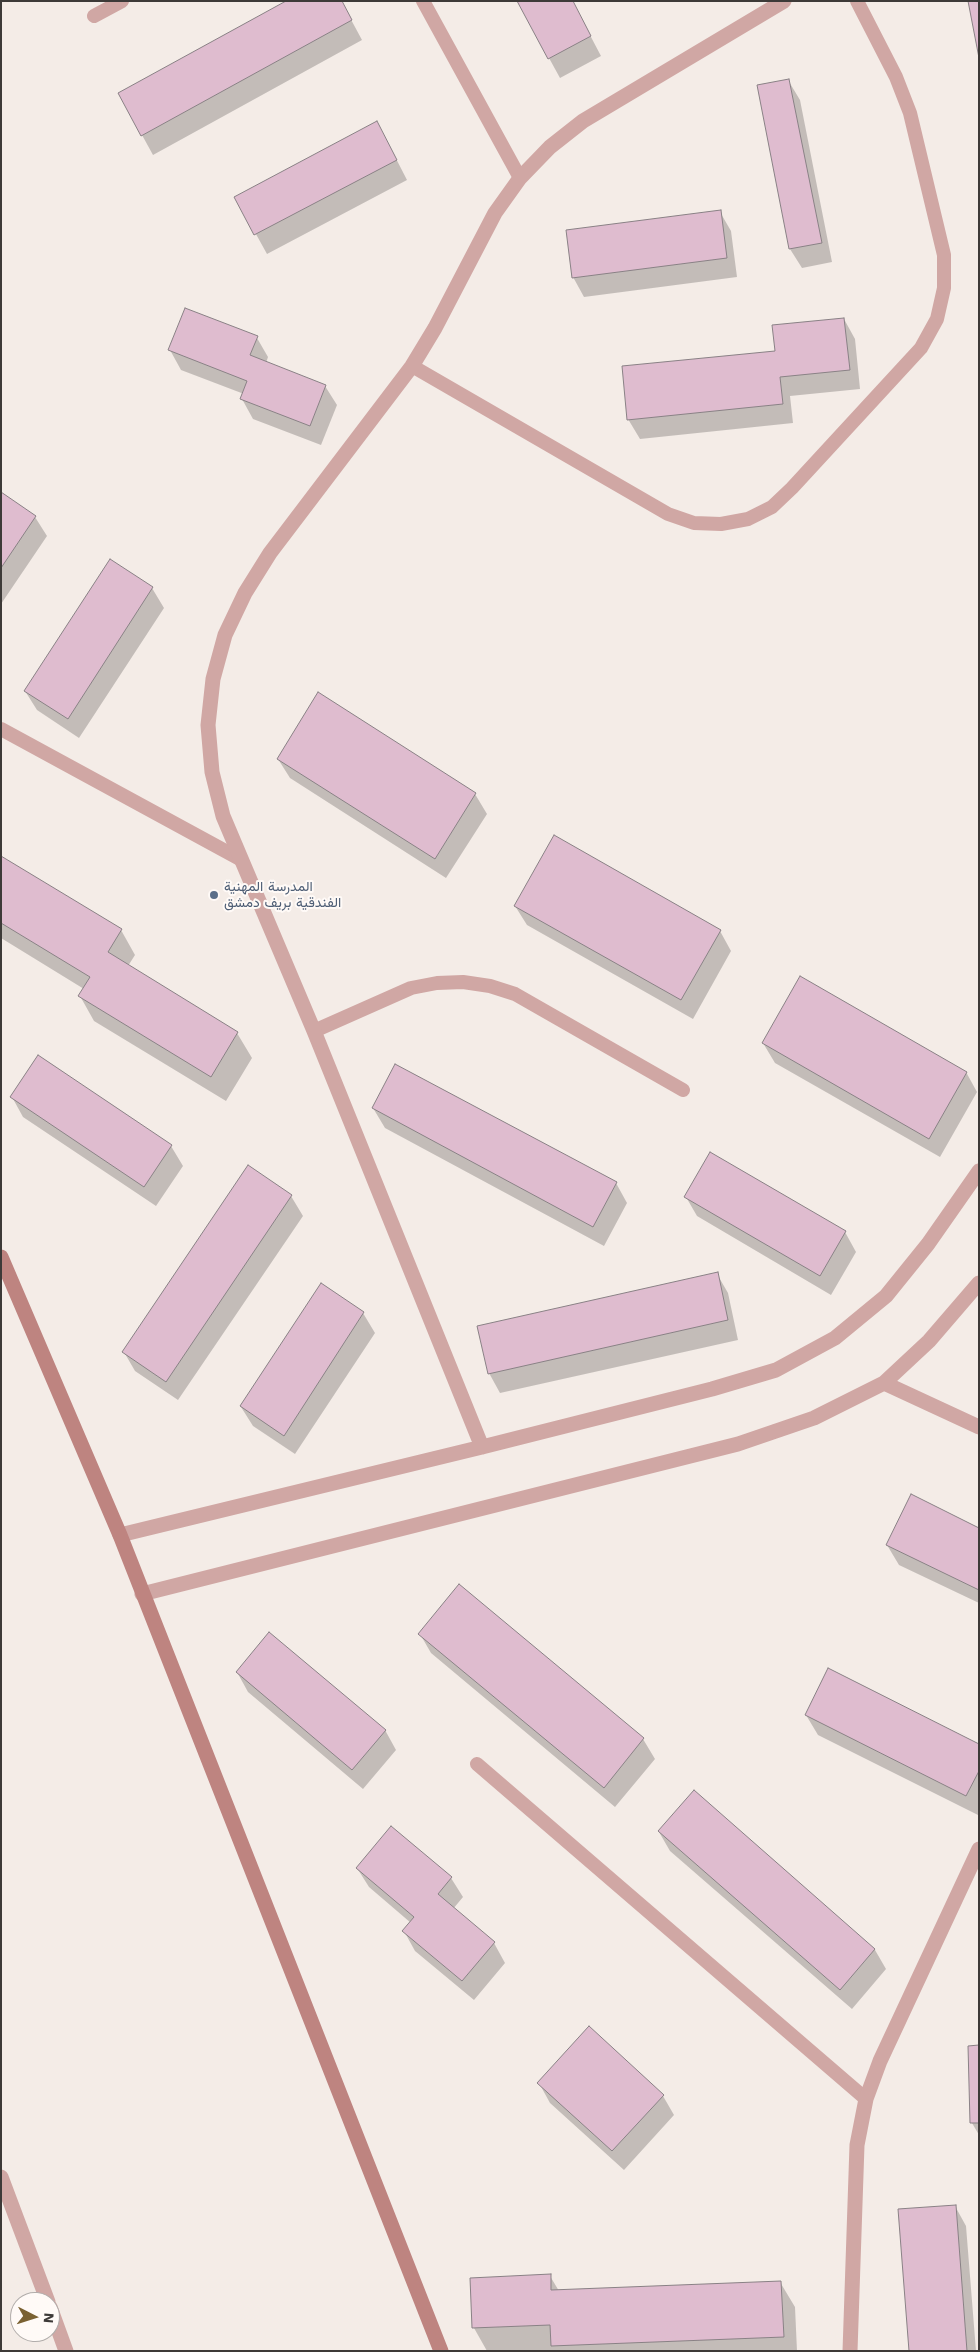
<!DOCTYPE html>
<html>
<head>
<meta charset="utf-8">
<style>
  body { margin:0 }
  #map { position:relative; width:980px; height:2352px; overflow:hidden; background:#f4ece7; font-family:"Work Sans",sans-serif }
  canvas { display:block }
  .frame { position:absolute; inset:0; border:2px solid #3d3a38; pointer-events:none }
  .north { position:absolute; left:10px; top:2292px; width:50px; height:50px; box-sizing:border-box; background:#fffaf7; border:1px solid #b1adab; border-radius:50%; rotate:95deg; font-size:14px; font-weight:700; line-height:20px; text-align:center; color:#3d3a38 }
  .north::after { content:''; display:block; margin:auto; width:18px; height:22px; background:#7a6132; clip-path:polygon(50% 0,100% 100%,50% 72%,0 100%) }
</style>
</head>
<body>
<div id="map">
<canvas width="980" height="2352"></canvas>
<div class="frame"></div>
<div class="north">N</div>
</div>
<script>
const ctx = document.querySelector('canvas').getContext('2d');
ctx.lineJoin = 'round';
function paint(path, color) { ctx.fillStyle = color; ctx.fill(path, 'evenodd'); }
const poly = rows => new Path2D(rows.map(r => 'M' + r).join(''));
function stroke(path, color, width, dash) { ctx.strokeStyle = color; ctx.lineWidth = width; ctx.lineCap = dash ? 'butt' : 'round'; ctx.setLineDash(dash || []); ctx.stroke(path); }
function drawText(font, color, halo, rows, align = 'center') {
  ctx.font = font + ' "Work Sans",Vazirmatn,sans-serif'; ctx.lineWidth = 4; ctx.setLineDash([]); ctx.textBaseline = 'middle'; ctx.strokeStyle = halo; ctx.fillStyle = color; for (const [text, x, y, turn = 0] of rows) {
    ctx.save(); ctx.translate(x, y); ctx.rotate((+turn || 0) * Math.PI / 180); ctx.textAlign = isNaN(turn) ? turn : align; if (halo) ctx.strokeText(text, 0, 0); ctx.fillText(text, 0, 0); ctx.restore();
  }
}
const shadow = poly([
  [341,1,362,40,153,155,142,135],
  [572,1,601,56,560,78,549,58],
  [788,80,800,100,832,262,802,268,790,249],
  [388,143,407,180,267,254,236,198],
  [720,212,731,231,737,277,584,297,573,277],
  [844,319,855,339,860,389,790,396,793,423,640,439,628,419],
  [257,338,268,357,266,363,325,386,337,405,321,445,253,419,242,399,244,394,181,370,170,350],
  [1,494,35,517,47,536,1,604],
  [110,560,152,588,164,608,79,738,37,710,25,691],
  [319,694,475,794,487,814,446,878,290,778,278,759],
  [1,857,121,930,135,955,128,966,237,1033,252,1058,226,1101,94,1021,80,996,84,989,1,938],
  [515,906,720,931,731,951,693,1019,527,925],
  [763,1043,966,1072,977,1092,940,1157,775,1063],
  [39,1057,171,1146,183,1166,156,1206,23,1117,12,1097],
  [373,1108,616,1183,627,1203,604,1246,385,1128],
  [248,1167,291,1196,303,1216,178,1400,135,1371,124,1352],
  [686,1197,845,1232,856,1252,831,1295,697,1216],
  [717,1274,728,1293,738,1340,500,1393,489,1373],
  [321,1285,363,1313,375,1333,295,1454,253,1426,241,1407],
  [979,1529,979,1603,899,1565,887,1545],
  [459,1586,643,1739,655,1759,615,1807,431,1653,420,1634],
  [237,1672,385,1730,396,1750,363,1789,248,1692],
  [806,1715,979,1745,978,1815,818,1735],
  [694,1792,875,1950,886,1969,852,2009,670,1851,659,1832],
  [357,1868,451,1878,463,1897,453,1909,494,1943,505,1963,474,2000,415,1951,404,1931,411,1923,369,1887],
  [979,2046,979,2135,972,2123],
  [539,2083,663,2096,674,2115,624,2170,550,2103],
  [955,2206,966,2226,976,2351,911,2351],
  [550,2276,559,2291,780,2282,795,2307,797,2351,487,2351,474,2328]
]);
const building = poly([
  [286,1,342,1,352,20,141,136,118,93,286,1],
  [517,1,573,1,591,36,548,59,517,1],
  [968,1,979,1,979,58,968,1],
  [789,79,822,243,789,249,757,85,789,79],
  [377,121,397,160,254,235,234,197,377,121],
  [721,210,727,258,572,278,566,230,721,210],
  [185,308,258,336,250,355,326,385,310,426,240,399,247,381,168,350,185,308],
  [844,318,850,370,780,377,783,404,627,420,622,366,775,351,772,325,844,318],
  [1,492,36,516,1,568,1,492],
  [110,559,153,587,68,719,24,691,110,559],
  [318,692,476,793,435,859,277,759,318,692],
  [554,835,721,930,681,1000,514,906,554,835],
  [1,856,122,929,108,952,238,1032,211,1077,78,996,90,977,1,923,1,856],
  [800,976,967,1072,929,1139,762,1043,800,976],
  [38,1055,172,1145,144,1187,10,1097,38,1055],
  [395,1064,617,1182,593,1227,372,1108,395,1064],
  [710,1152,846,1231,820,1276,684,1197,710,1152],
  [248,1165,292,1195,166,1382,122,1352,248,1165],
  [718,1272,728,1320,488,1374,477,1326,718,1272],
  [321,1283,364,1312,284,1436,240,1406,321,1283],
  [911,1494,979,1528,979,1590,886,1545,911,1494],
  [459,1584,644,1738,604,1788,418,1634,459,1584],
  [269,1632,386,1730,352,1770,236,1672,269,1632],
  [828,1668,979,1744,979,1771,966,1796,805,1715,828,1668],
  [694,1790,875,1949,840,1990,658,1831,694,1790],
  [391,1826,452,1877,438,1894,495,1942,462,1981,402,1931,414,1917,356,1868,391,1826],
  [589,2026,664,2095,612,2151,537,2083,589,2026],
  [979,2045,979,2123,970,2123,968,2046,979,2045],
  [956,2205,967,2351,909,2351,898,2209,956,2205],
  [551,2274,551,2290,781,2281,784,2337,551,2346,550,2325,472,2328,470,2278,551,2274]
]);
const lane = poly([
  [423,1,520,178],
  [94,16,122,1],
  [412,366,668,514,694,523,721,524,748,519,772,507,792,488,921,348,937,319,944,288,944,255,910,113,896,77,857,1],
  [1,729,240,859],
  [314,1031,411,988,437,983,463,982,490,986,515,994,683,1090],
  [477,1764,866,2099]
]);
const street = poly([
  [884,1383,979,1427],
  [482,1447,314,1031,223,816,212,772,208,725,213,679,225,635,245,593,270,553,412,366,435,328,495,213,520,178,550,147,583,121,784,1],
  [120,1535,482,1447,712,1389,776,1370,835,1338,886,1296,928,1244,979,1171],
  [142,1594,738,1444,814,1418,884,1383,929,1341,979,1283],
  [1,2177,48,2302],
  [50,2307,66,2351],
  [850,2351,857,2145,866,2099,880,2061,979,1849]
]);
const secondary = poly([
  [1,1257,120,1535,441,2351]
]);
const markers = [
  [214,895,5,"#5c6f8a"]
];
const serviceNames = [
  ["المدرسة المهنية",224,887],
  ["الفندقية بريف دمشق",224,903]
];
paint(shadow, '#0003');
paint(building, '#dfbccf');
stroke(building, '#898185', 1);
stroke(lane, '#d0a7a4', 14);
stroke(street, '#d0a7a4', 15);
stroke(secondary, '#be8480', 15);
for (const [x, y, r, color] of markers) { const dot = new Path2D(); dot.arc(x, y, r, 0, 2 * Math.PI); ctx.fillStyle = color; ctx.fill(dot); stroke(dot, '#fffaf7', 2); }
drawText('14px', '#4e5e75', '#fffaf7', serviceNames, 'left');
</script>
</body>
</html>
